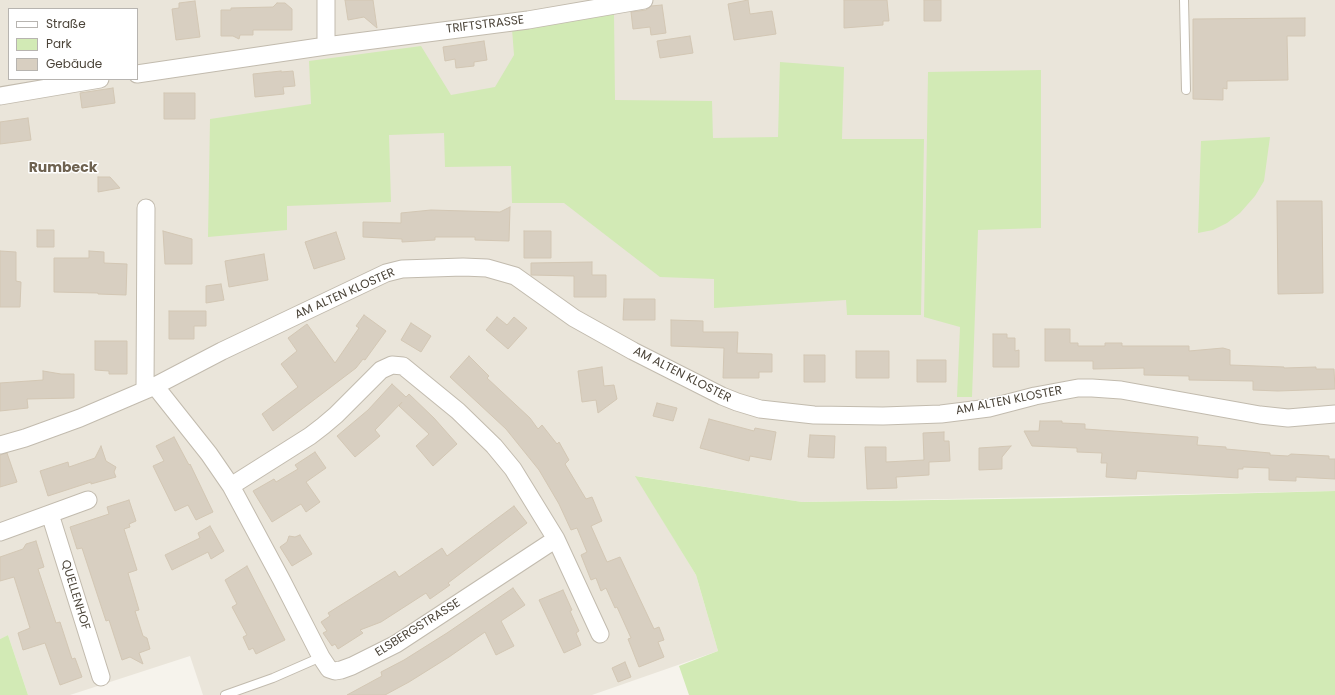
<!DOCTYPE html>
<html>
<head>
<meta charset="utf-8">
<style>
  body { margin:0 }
  #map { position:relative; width:1335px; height:695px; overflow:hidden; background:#f6f3ec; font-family:Poppins,sans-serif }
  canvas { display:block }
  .legend { position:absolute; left:8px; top:8px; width:130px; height:72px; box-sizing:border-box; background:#fff; border:1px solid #b7b4b0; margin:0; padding:5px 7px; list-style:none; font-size:12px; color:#4b4439 }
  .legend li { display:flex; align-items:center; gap:8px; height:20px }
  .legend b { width:20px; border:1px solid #b7b4b0 }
</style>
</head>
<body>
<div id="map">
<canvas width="1335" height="695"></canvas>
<ul class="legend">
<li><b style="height:5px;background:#fff"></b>Straße</li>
<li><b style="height:11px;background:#d2eab5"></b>Park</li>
<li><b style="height:11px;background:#d8cfc1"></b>Gebäude</li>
</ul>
</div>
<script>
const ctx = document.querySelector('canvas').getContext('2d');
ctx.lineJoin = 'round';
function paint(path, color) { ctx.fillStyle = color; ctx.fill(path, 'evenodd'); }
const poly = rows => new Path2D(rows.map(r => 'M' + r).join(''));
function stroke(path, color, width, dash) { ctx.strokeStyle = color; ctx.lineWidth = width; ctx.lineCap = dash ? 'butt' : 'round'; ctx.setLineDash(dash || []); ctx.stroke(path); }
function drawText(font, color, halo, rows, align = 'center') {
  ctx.font = font + ' Poppins,sans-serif'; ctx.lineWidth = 3; ctx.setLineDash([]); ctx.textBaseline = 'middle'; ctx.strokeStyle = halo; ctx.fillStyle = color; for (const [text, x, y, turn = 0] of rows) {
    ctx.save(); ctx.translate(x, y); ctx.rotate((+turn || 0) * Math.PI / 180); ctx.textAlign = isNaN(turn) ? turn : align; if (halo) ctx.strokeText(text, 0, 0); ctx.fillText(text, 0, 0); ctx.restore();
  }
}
const residential = poly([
  [0,0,1335,0,1335,491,802,502,636,476,696,575,718,651,592,695,203,695,190,656,70,695,28,695,8,635,0,639],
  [9,9,137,9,137,79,9,79]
]);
const green = poly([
  [614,13,615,100,712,101,713,138,778,137,780,62,844,67,842,139,924,139,921,315,847,315,846,300,714,308,714,279,660,277,564,203,512,203,511,166,445,167,444,133,389,135,391,202,287,206,287,230,208,237,210,119,311,104,309,61,421,46,451,95,495,87,514,55,512,29],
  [1041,70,1041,228,978,230,972,397,957,397,960,327,924,317,928,72],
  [1270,137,1264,181,1255,196,1240,213,1227,223,1213,230,1198,233,1201,141],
  [635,476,802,502,1065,498,1335,491,1335,695,689,695,679,666,718,651,696,575],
  [8,635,28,695,0,695,0,639]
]);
const building = poly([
  [345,0,373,0,377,28,364,17,348,20,345,0],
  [748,0,750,14,772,11,776,34,734,40,728,4,748,0],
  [844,0,887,0,889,21,883,21,883,25,844,28,844,0],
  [924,0,941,0,941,21,924,21,924,0],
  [195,1,200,37,176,40,172,9,179,8,179,3,195,1],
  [277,3,285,3,292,9,292,30,253,30,253,35,240,35,239,39,233,36,221,36,221,10,231,10,231,8,273,7,277,3],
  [662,5,666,33,651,35,650,27,633,29,631,12,646,10,651,6,662,5],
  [1305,18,1305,36,1287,36,1288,80,1227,81,1227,89,1223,88,1223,100,1193,99,1193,19,1305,18],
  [690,36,693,53,660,58,657,41,690,36],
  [484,41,487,60,474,62,474,66,456,68,455,59,445,61,443,47,484,41],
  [281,71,281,72,293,71,295,86,283,87,284,94,255,97,253,74,281,71],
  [113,88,115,103,82,108,80,93,113,88],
  [164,93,195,93,195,119,164,119,164,93],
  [28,118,31,140,0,144,0,122,28,118],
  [98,177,110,177,120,188,98,192,98,177],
  [1277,201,1322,201,1323,293,1278,294,1277,201],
  [510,207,509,241,475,240,475,237,435,237,435,240,402,242,402,239,363,237,363,222,401,223,401,213,431,210,500,212,510,207],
  [37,230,54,230,54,247,37,247,37,230],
  [163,231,192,239,192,264,165,264,163,231],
  [524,231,551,231,551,258,524,258,524,231],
  [336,232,345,259,314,269,305,242,336,232],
  [0,251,16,252,16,281,21,282,20,307,0,307,0,251],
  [89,251,104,252,104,263,127,264,126,295,98,294,98,293,54,292,54,258,89,258,89,251],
  [264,254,268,280,229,287,225,261,264,254],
  [592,262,592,275,606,275,606,297,574,297,574,276,531,275,531,263,592,262],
  [221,284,224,300,206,303,206,286,221,284],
  [624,299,655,299,655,320,623,320,624,299],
  [169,311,206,311,206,326,194,326,194,339,169,339,169,311],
  [364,315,386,331,365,360,363,359,356,368,273,431,262,414,298,387,281,364,297,351,288,338,307,324,335,363,359,328,356,326,364,315],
  [497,317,507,325,514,317,527,328,508,349,486,330,497,317],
  [671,320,703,321,703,332,738,332,737,353,772,354,772,372,759,372,759,378,723,378,724,348,671,346,671,320],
  [411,323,431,336,421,352,401,340,411,323],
  [1045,329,1070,329,1070,343,1078,343,1078,346,1105,346,1105,343,1122,343,1122,346,1189,346,1189,351,1223,348,1230,350,1230,365,1284,367,1284,368,1316,367,1316,369,1334,369,1335,389,1278,391,1253,390,1253,381,1189,380,1189,376,1144,375,1144,368,1093,369,1093,361,1045,361,1045,329],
  [993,334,1007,334,1007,338,1015,338,1015,351,1019,350,1019,367,993,367,993,334],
  [95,341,127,341,127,374,109,374,109,371,95,370,95,341],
  [856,351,889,351,889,378,856,378,856,351],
  [804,355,825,355,825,382,804,382,804,355],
  [469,356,489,376,487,378,530,418,538,429,542,425,557,444,559,442,569,460,565,464,586,499,592,497,602,521,591,526,607,562,620,557,654,629,659,627,664,640,658,642,664,657,639,667,628,639,631,638,617,607,615,608,606,588,601,591,596,578,591,580,581,555,587,552,577,528,571,530,559,504,539,470,506,429,450,377,469,356],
  [917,360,946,360,946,382,917,382,917,360],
  [602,367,604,386,614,385,617,399,598,413,596,400,582,402,578,371,602,367],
  [43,371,61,374,74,374,74,398,27,399,28,408,0,411,0,383,43,380,43,371],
  [392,384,406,397,409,394,434,418,457,444,433,466,416,446,429,434,399,406,402,402,375,430,380,436,355,457,337,436,368,410,392,384],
  [657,403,677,408,673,421,653,416,657,403],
  [709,419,754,431,755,428,776,432,771,460,750,456,749,461,700,448,709,419],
  [1040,421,1062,421,1062,423,1085,424,1085,429,1198,437,1197,445,1226,447,1226,449,1270,453,1270,455,1288,456,1291,454,1329,456,1329,459,1335,459,1335,479,1296,477,1296,481,1269,480,1269,468,1243,467,1243,469,1238,469,1238,478,1137,471,1136,479,1106,477,1107,463,1101,463,1102,453,1077,452,1077,448,1032,446,1024,431,1039,431,1040,421],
  [944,432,944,441,949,441,950,461,929,462,929,475,896,477,897,488,867,489,865,447,886,447,886,462,924,460,923,433,944,432],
  [810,435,835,436,834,458,808,457,810,435],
  [174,437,189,465,190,464,213,512,196,520,188,505,175,511,153,466,164,461,156,446,174,437],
  [101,446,106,461,116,467,114,472,116,477,91,484,91,482,48,496,40,471,68,462,69,467,95,458,101,446],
  [1011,446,1002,457,1002,469,979,470,979,448,1011,446],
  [315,452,326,468,306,482,320,502,306,512,301,504,272,522,253,491,274,479,276,482,298,469,295,465,315,452],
  [7,453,17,482,0,487,0,455,7,453],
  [129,500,136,521,129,524,130,527,124,529,137,570,128,573,139,610,135,611,143,636,147,638,150,649,139,653,143,664,130,657,122,660,109,620,106,621,82,548,77,549,70,527,109,514,107,507,129,500],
  [514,506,527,523,448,583,450,585,430,599,426,593,381,622,360,630,363,633,338,649,335,644,332,646,323,633,327,631,321,622,330,616,328,613,395,571,399,577,442,548,447,556,514,506],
  [210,526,224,551,211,559,208,552,172,570,165,555,200,538,198,533,210,526],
  [300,535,312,554,292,566,280,547,287,542,289,536,295,537,300,535],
  [36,541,44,567,38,569,56,623,60,622,72,659,75,658,82,677,60,685,45,643,23,650,18,633,30,628,14,577,0,581,0,557,23,549,26,544,36,541],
  [247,566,285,640,256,654,253,648,249,650,243,637,247,635,232,607,237,604,225,580,247,566],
  [513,588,525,605,501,621,514,646,496,655,485,632,449,657,409,682,385,695,347,695,382,676,381,672,404,660,447,633,513,588],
  [563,590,572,610,570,611,579,631,576,633,581,645,564,653,539,600,563,590],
  [625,662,631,677,618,682,612,668,625,662]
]);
const service = poly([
  [1184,0,1186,90],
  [225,695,273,678,321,657]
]);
const minor = poly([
  [326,46,326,0],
  [137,74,326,46,528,20,644,0],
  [0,96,100,79],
  [155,386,209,454,231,486,281,579,321,657,329,669,335,671,341,670,352,666,396,644,556,539],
  [145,390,146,208],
  [0,445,25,438,80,418,155,386,222,351,386,273,402,269,463,267,487,268,515,276,574,318,633,351,722,396,737,402,760,409,814,415,883,416,941,414,989,408,1035,396,1078,388,1092,388,1121,390,1260,415,1288,418,1335,414],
  [231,486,310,436,323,426,336,415,381,370,392,365,403,366,458,411,494,446,513,469,556,539,600,634],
  [50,514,101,677],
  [0,532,88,500]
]);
const streetNames = [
  ["TRIFTSTRASSE",485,25,-7],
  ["AM ALTEN KLOSTER",345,294,-24],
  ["AM ALTEN KLOSTER",682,375,27],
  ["AM ALTEN KLOSTER",1009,401,-11],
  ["QUELLENHOF",75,595,73],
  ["ELSBERGSTRASSE",418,628,-32]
];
const quarterNames = [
  ["Rumbeck",63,168]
];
paint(residential, '#eae5da');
paint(green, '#d2eab5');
paint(building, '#d8cfc1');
stroke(building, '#d3c7b4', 1);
stroke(service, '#c2bbae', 10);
stroke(minor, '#c2bbae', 19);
stroke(service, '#fff', 8);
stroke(minor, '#fff', 17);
drawText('12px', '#4b4439', '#fff', streetNames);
drawText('bold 14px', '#6e6250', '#fff', quarterNames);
</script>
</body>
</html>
